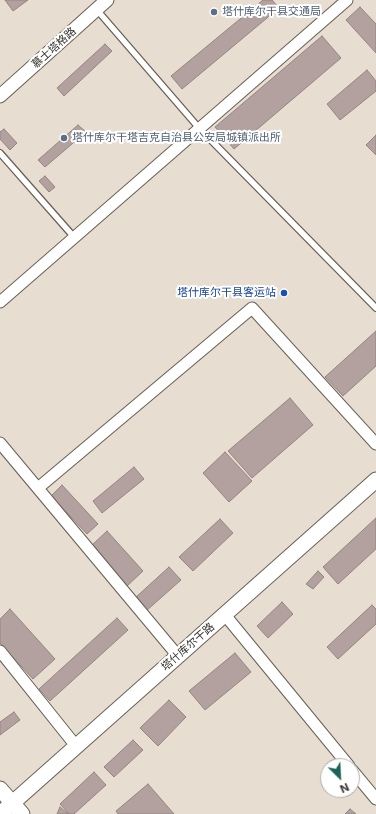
<!DOCTYPE html>
<html>
<head>
<meta charset="utf-8">
<style>
  body { margin:0 }
  #map { position:relative; width:376px; height:814px; overflow:hidden; background:#e7ded1; font-family:Inter,sans-serif }
  canvas { display:block }
  .north { position:absolute; left:320px; top:758px; width:40px; height:40px; box-sizing:border-box; background:#fff; border:1px solid #aeadab; border-radius:50%; rotate:156deg; font-size:11px; font-weight:700; line-height:16px; text-align:center; color:#35322c }
  .north::after { content:''; display:block; margin:auto; width:14px; height:18px; background:#1c6357; clip-path:polygon(50% 0,100% 100%,50% 72%,0 100%) }
</style>
</head>
<body>
<div id="map">
<canvas width="376" height="814"></canvas>
<div class="north">N</div>
</div>
<script>
const ctx = document.querySelector('canvas').getContext('2d');
ctx.lineJoin = 'round';
function paint(path, color) { ctx.fillStyle = color; ctx.fill(path, 'evenodd'); }
const poly = rows => new Path2D(rows.map(r => 'M' + r).join(''));
function stroke(path, color, width, dash) { ctx.strokeStyle = color; ctx.lineWidth = width; ctx.lineCap = dash ? 'butt' : 'round'; ctx.setLineDash(dash || []); ctx.stroke(path); }
function drawText(font, color, halo, rows, align = 'center') {
  ctx.font = font + ' Inter,"Noto Sans SC",sans-serif'; ctx.lineWidth = 4; ctx.setLineDash([]); ctx.textBaseline = 'middle'; ctx.strokeStyle = halo; ctx.fillStyle = color; for (const [text, x, y, turn = 0] of rows) {
    ctx.save(); ctx.translate(x, y); ctx.rotate((+turn || 0) * Math.PI / 180); ctx.textAlign = isNaN(turn) ? turn : align; if (halo) ctx.strokeText(text, 0, 0); ctx.fillText(text, 0, 0); ctx.restore();
  }
}
const building = poly([
  [5,0,28,0,13,11,5,0],
  [263,0,272,0,279,8,182,89,171,76,263,0],
  [360,7,376,24,376,53,346,20,360,7],
  [322,36,341,58,234,149,215,127,322,36],
  [105,44,112,51,64,96,57,88,105,44],
  [367,70,376,81,376,91,340,120,327,104,367,70],
  [78,125,86,132,45,167,38,160,78,125],
  [4,129,17,143,10,150,0,139,0,132,4,129],
  [376,135,376,155,366,145,376,135],
  [45,176,55,187,49,192,39,181,45,176],
  [376,331,376,366,343,396,325,377,376,331],
  [290,398,313,425,252,478,228,451,290,398],
  [225,452,252,481,229,502,203,473,225,452],
  [134,467,144,479,102,513,93,501,134,467],
  [62,485,98,524,87,534,51,496,62,485],
  [376,518,376,549,338,584,323,567,376,518],
  [220,519,233,533,193,571,179,557,220,519],
  [107,531,143,571,127,586,91,546,107,531],
  [169,567,181,580,146,611,135,598,169,567],
  [318,571,324,577,313,589,306,584,318,571],
  [282,602,293,614,268,638,257,626,282,602],
  [372,605,376,609,376,624,338,659,327,647,372,605],
  [10,609,55,659,33,679,0,643,0,619,10,609],
  [117,618,128,630,50,701,39,689,117,618],
  [235,653,251,672,205,710,189,691,235,653],
  [169,700,186,717,158,746,140,728,169,700],
  [14,712,20,720,0,735,0,722,14,712],
  [133,740,143,750,114,777,104,767,133,740],
  [94,772,106,785,74,814,69,814,60,804,94,772],
  [148,784,174,814,118,814,116,811,148,784],
  [60,807,68,814,57,814,60,807],
  [350,809,356,814,345,814,350,809]
]);
const service = poly([
  [97,10,199,128,376,308],
  [0,153,74,237]
]);
const minor = poly([
  [0,302,347,0],
  [0,443,178,656],
  [38,488,252,308,376,444],
  [225,615,349,766],
  [0,651,76,746],
  [352,770,376,799]
]);
const tertiary = poly([
  [0,96,107,0]
]);
const secondary = poly([
  [0,789,22,814],
  [0,814,376,480]
]);
const markers = [
  [214,12,4,"#5c6f8a"],
  [64,138,4,"#5c6f8a"],
  [284,293,4,"#1a4fb4"]
];
const serviceNames = [
  ["塔什库尔干县交通局",222,12],
  ["塔什库尔干塔吉克自治县公安局城镇派出所",72,138]
];
const streetNames = [
  ["慕士塔格路",54,48,-42],
  ["塔什库尔干路",188,647,-41]
];
const transitNames = [
  ["塔什库尔干县客运站",276,293]
];
paint(building, '#b2a19e');
stroke(building, '#958482', 1);
stroke(service, '#665f54', 8);
stroke(minor, '#665f54', 13);
stroke(tertiary, '#665f54', 15);
stroke(secondary, '#665f54', 17);
stroke(service, '#fff', 5.5);
stroke(minor, '#fff', 11);
stroke(tertiary, '#fff', 13);
stroke(secondary, '#fff', 15);
for (const [x, y, r, color] of markers) { const dot = new Path2D(); dot.arc(x, y, r, 0, 2 * Math.PI); ctx.fillStyle = color; ctx.fill(dot); stroke(dot, '#fff', 1.5); }
drawText('11px', '#4e5e75', '#fff', serviceNames, 'left');
drawText('11px', '#35322c', '#fff', streetNames);
drawText('11px', '#164399', '#fff', transitNames, 'right');
</script>
</body>
</html>
